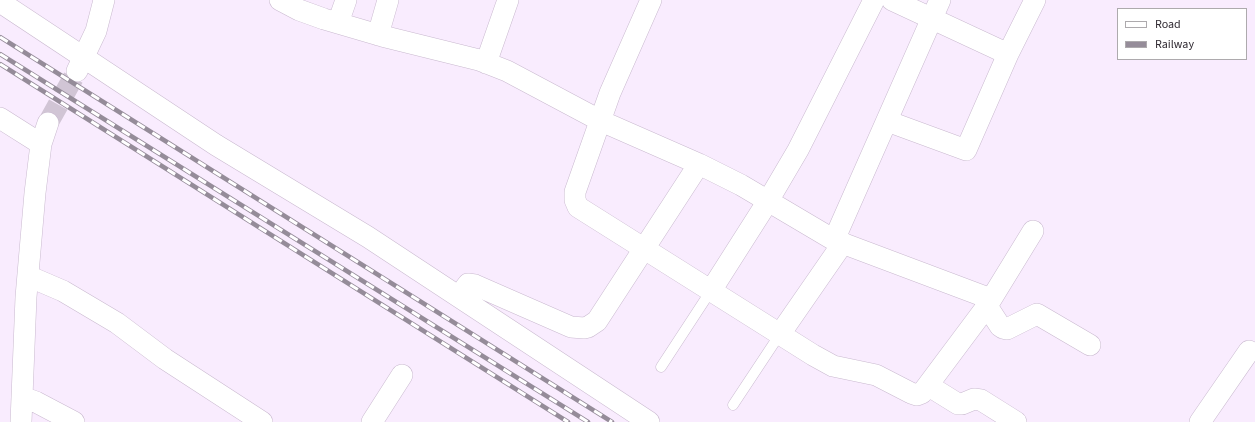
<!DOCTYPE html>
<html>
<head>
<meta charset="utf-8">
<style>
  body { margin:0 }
  #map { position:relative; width:1255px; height:422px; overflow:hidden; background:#f9ecfe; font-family:"Source Sans 3",sans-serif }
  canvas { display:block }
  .legend { position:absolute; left:1117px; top:8px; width:130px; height:52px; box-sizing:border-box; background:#fff; border:1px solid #adaaad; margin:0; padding:5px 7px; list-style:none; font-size:12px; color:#312b33 }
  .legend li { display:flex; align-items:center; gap:8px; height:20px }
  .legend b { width:20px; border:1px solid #adaaad }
</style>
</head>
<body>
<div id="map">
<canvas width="1255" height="422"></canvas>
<ul class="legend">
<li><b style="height:5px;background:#fff"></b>Road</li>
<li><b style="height:5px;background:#958c99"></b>Railway</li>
</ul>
</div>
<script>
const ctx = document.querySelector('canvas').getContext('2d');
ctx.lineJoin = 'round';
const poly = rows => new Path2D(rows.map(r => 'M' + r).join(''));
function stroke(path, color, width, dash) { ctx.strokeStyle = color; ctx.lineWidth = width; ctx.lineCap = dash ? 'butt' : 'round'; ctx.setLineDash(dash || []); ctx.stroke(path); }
const minorTunnel = poly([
  [48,123,77,71]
]);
const service = poly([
  [661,367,712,289],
  [733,405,780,334]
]);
const minor = poly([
  [280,0,299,10,324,19,382,36,479,60,507,71,601,121,699,164,741,185,834,240,991,299],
  [651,0,610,93,575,192,575,200,578,207,813,355,833,366,876,375,911,393,917,395,922,393,987,306,1033,231],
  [892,0,1008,54],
  [0,2,216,145,368,237,649,422],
  [338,23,346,0],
  [378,35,388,0],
  [486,63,508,0],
  [77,71,96,31,104,0],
  [0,118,41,144],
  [887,121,966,150,1008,54,1035,0],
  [834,240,940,0],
  [28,276,63,291,117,323,165,359,262,422],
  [712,289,768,201,798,150,874,0],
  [466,301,463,293,465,288,468,284,475,285,571,327,584,328,588,327,597,321,699,164],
  [987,306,1000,326,1003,328,1007,329,1037,314,1090,345],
  [780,334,843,243],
  [929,386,958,404,962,404,974,399,981,400,1016,422],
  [22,397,36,402,74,422],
  [21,422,26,297,35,193,41,144,48,123],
  [372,422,402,375],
  [1200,422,1249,351]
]);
const rail = poly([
  [0,37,612,422],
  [0,54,588,422],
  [0,64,568,422]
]);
stroke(minorTunnel, '#d1c5d5', 21, [21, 10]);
stroke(service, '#c9b9cf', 11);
stroke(minor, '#c9b9cf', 22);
stroke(service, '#fff', 10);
stroke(minor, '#fff', 21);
stroke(rail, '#958c99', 4.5);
stroke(rail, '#fff', 3, [9]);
</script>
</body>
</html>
